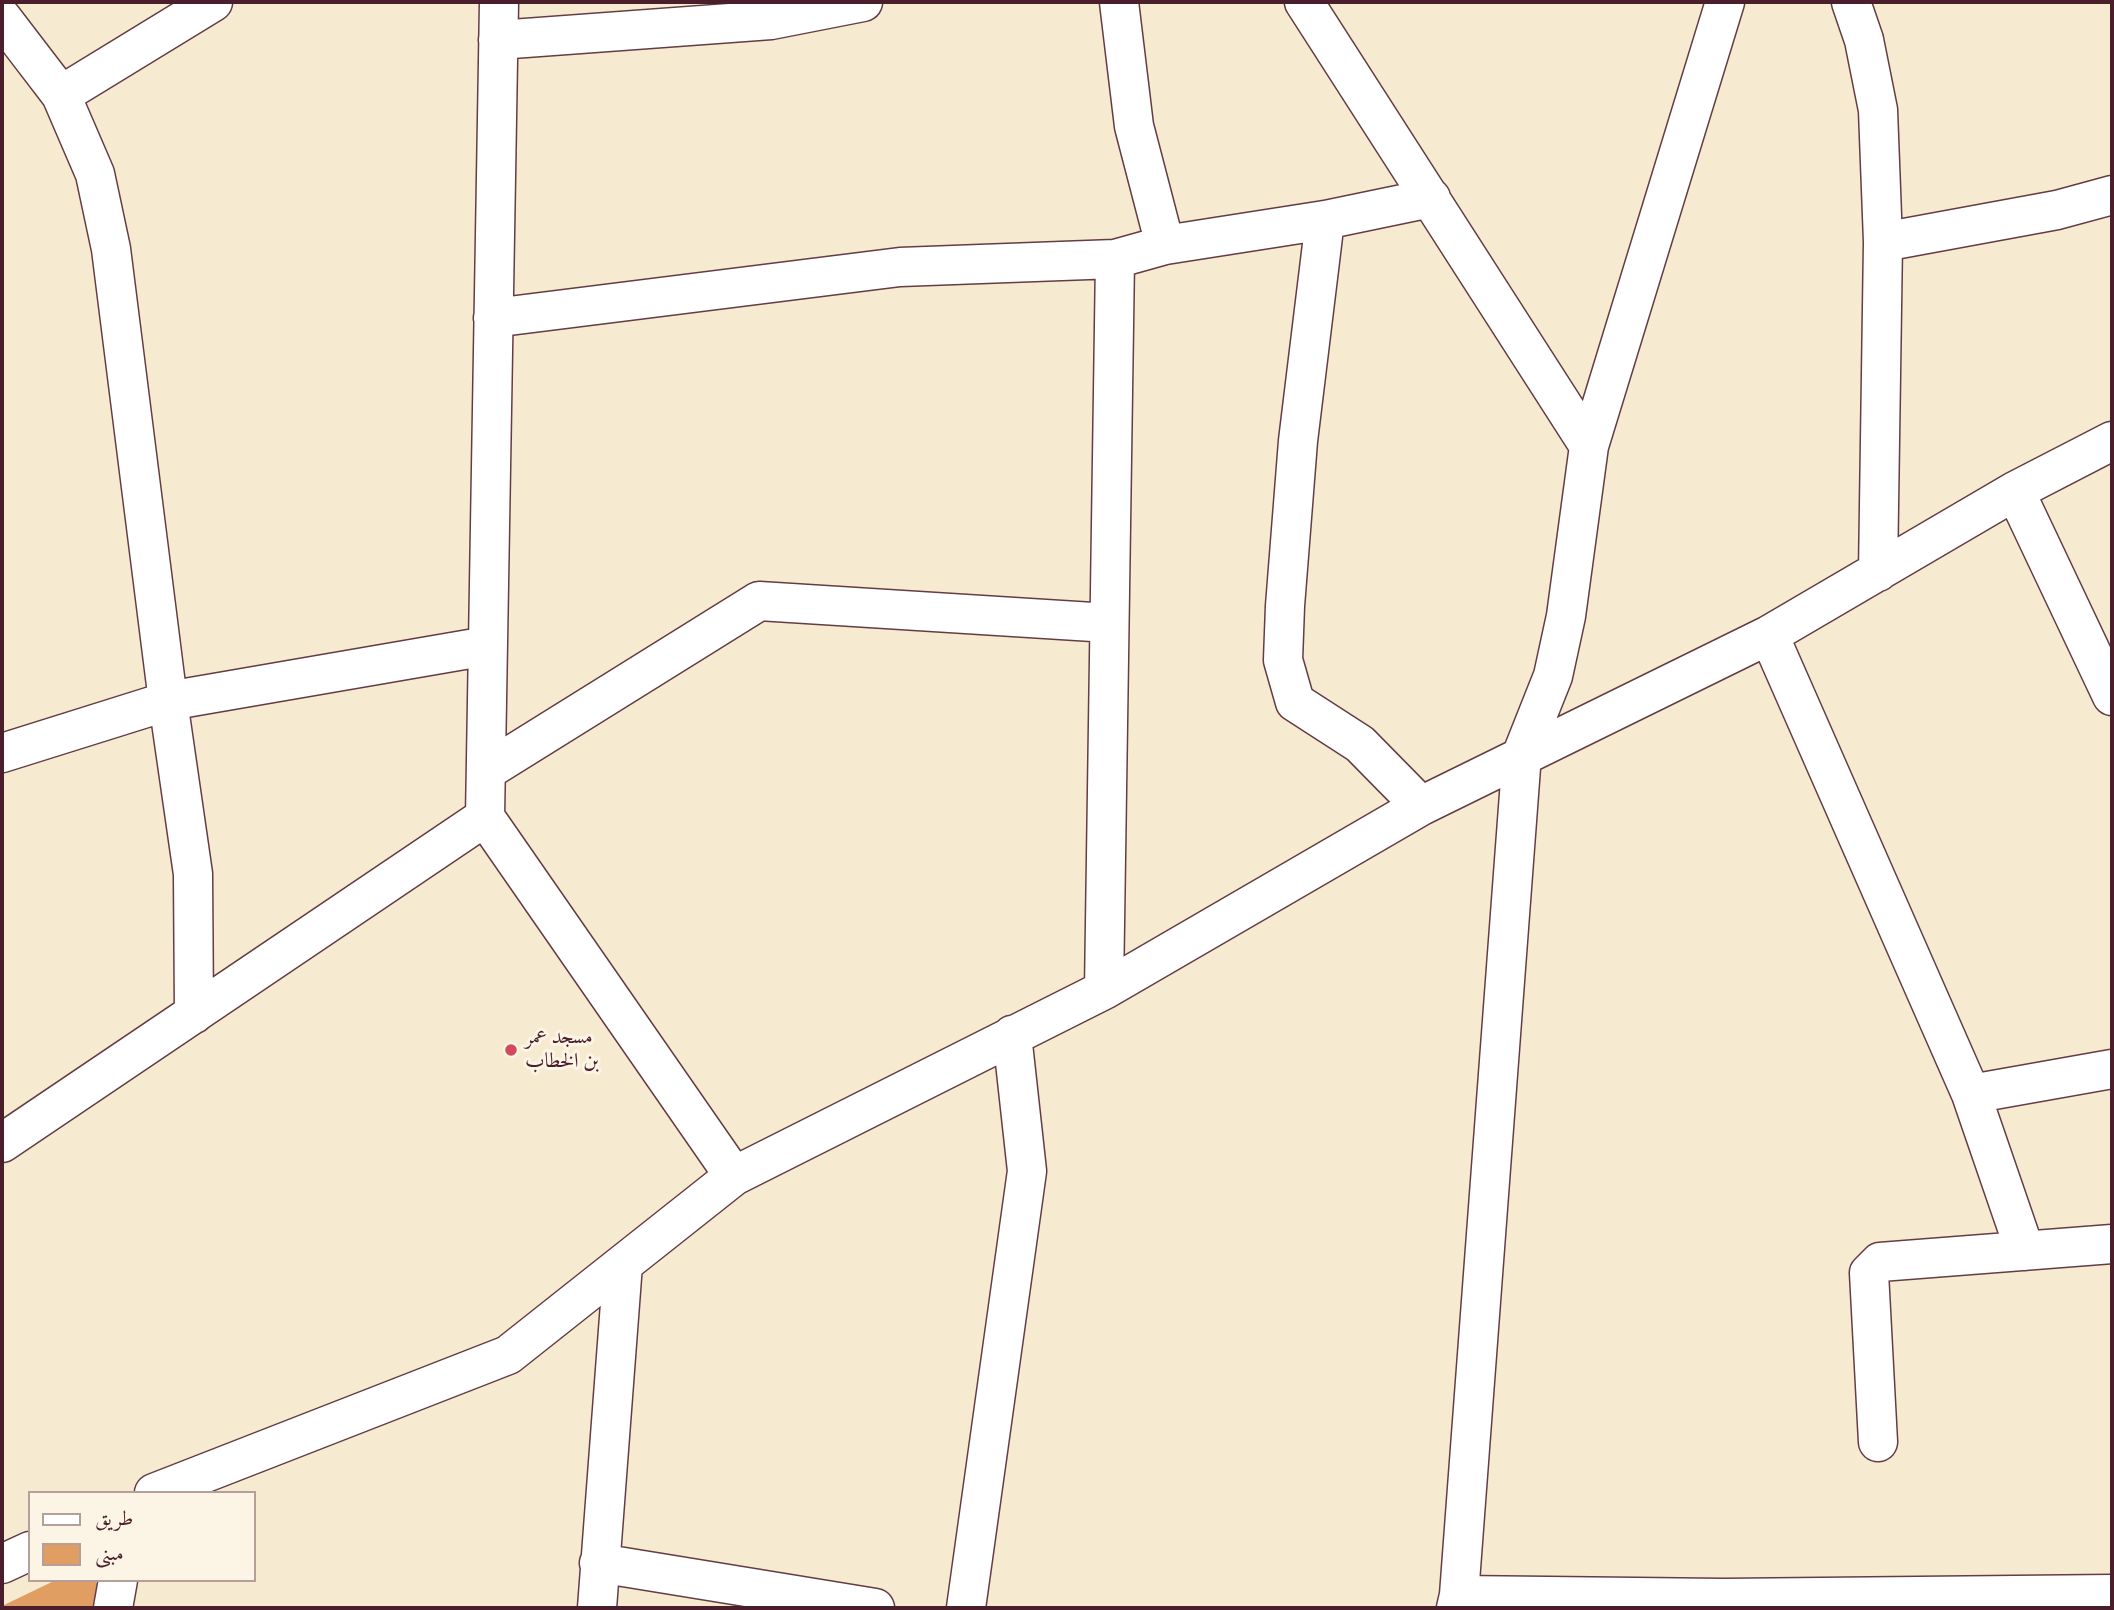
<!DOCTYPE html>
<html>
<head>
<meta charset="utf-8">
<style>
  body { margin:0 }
  #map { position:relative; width:2114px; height:1610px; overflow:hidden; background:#f6ead1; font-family:"IM FELL French Canon",Amiri,serif }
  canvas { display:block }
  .frame { position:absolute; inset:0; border:4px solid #4a1f2b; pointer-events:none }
  .legend { position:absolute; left:28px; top:1491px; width:228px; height:91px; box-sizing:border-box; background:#fcf5e5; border:2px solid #b59f9b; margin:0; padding:9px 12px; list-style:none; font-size:21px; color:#4a1f2b }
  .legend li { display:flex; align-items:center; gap:14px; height:35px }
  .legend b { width:35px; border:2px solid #b59f9b }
</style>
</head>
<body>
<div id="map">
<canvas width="2114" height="1610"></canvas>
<div class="frame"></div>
<ul class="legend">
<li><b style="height:9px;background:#fff"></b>طريق</li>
<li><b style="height:19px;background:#e19e63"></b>مبنى</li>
</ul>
</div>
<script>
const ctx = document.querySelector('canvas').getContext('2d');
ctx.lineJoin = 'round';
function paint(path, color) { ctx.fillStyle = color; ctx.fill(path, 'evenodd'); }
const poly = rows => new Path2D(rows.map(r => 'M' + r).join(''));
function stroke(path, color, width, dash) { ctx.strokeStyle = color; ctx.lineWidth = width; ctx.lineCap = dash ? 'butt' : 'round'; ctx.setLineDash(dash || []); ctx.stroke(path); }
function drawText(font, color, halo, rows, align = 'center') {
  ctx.font = font + ' "IM FELL French Canon",Amiri,serif'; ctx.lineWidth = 6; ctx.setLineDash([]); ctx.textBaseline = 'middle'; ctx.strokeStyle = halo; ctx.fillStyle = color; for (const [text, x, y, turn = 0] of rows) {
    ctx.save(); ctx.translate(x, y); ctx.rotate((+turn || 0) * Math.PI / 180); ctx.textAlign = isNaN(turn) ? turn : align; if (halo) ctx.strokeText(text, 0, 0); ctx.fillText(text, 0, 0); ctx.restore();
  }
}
const building = poly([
  [56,1580,94,1580,98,1585,92,1608,2,1608,2,1606]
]);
const minor = poly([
  [499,2,485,817,734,1176],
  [1119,2,1134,126,1165,245],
  [1304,2,1589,446],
  [1851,2,1864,40,1878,110,1883,242,1878,572],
  [2,18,61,95,95,174,111,249,168,701,193,874,194,1014],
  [498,40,771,20,863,2],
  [61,95,213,2],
  [1325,220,1298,441,1285,606,1283,660,1295,702,1360,744,1421,806],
  [1883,242,2057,210,2112,195],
  [493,318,900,267,1115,259,1165,245,1325,220,1431,198],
  [2015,491,2112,696],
  [1769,635,1971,1094,2025,1251],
  [2,753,168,701,487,646],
  [486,771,759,601,1109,623],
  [1104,990,1115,259],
  [1971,1094,2112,1069],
  [2,1143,485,817],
  [1878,1442,1869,1273,1880,1262,2112,1244],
  [154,1493,508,1355,734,1176,1104,990,1421,806,1769,635,2015,491,2112,441],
  [599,1563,875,1608],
  [2,1564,30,1551],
  [1459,1595,1724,1598,2112,1594],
  [113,1608,118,1580],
  [597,1608,623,1264],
  [966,1608,1027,1171,1012,1035],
  [1456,1608,1459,1595,1522,754,1553,676,1566,616,1589,446,1725,2]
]);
const markers = [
  [511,1050,7,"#d1495b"]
];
const poiNames = [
  ["مسجد عمر",525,1038],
  ["بن الخطاب",525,1062]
];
paint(building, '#e19e63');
stroke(minor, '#643d44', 41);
stroke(minor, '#fff', 38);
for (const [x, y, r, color] of markers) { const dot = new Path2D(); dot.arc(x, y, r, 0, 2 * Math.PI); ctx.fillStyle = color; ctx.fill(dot); stroke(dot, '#fcf5e5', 2.5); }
drawText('21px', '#4a1f2b', '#fcf5e5', poiNames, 'left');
</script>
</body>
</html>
